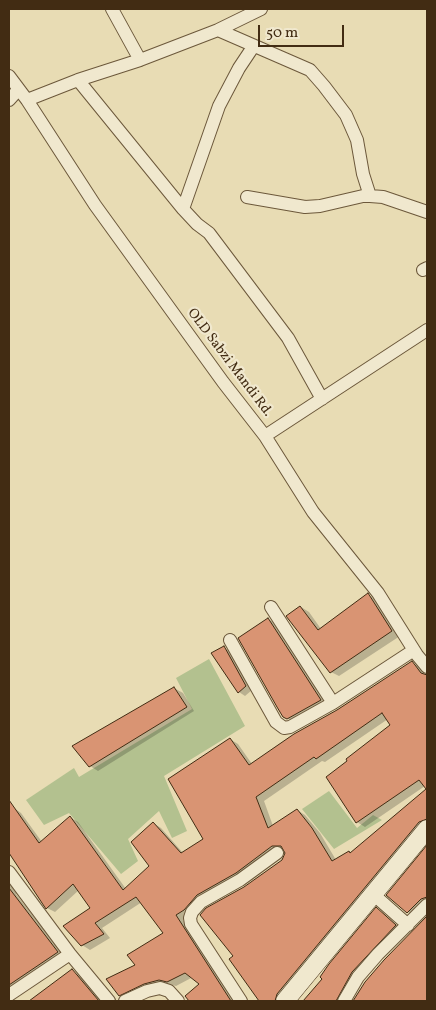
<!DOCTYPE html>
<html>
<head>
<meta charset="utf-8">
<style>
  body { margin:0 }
  #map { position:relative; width:436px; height:1010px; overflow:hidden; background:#e8dcb4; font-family:Vollkorn,serif }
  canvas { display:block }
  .frame { position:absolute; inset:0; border:10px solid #422c13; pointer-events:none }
  .scale { position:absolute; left:258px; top:25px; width:86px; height:22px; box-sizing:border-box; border:2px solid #422c13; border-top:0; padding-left:6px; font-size:15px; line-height:18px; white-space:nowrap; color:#422c13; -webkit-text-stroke:4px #f0e8ce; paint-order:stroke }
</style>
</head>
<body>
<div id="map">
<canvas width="436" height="1010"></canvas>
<div class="frame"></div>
<div class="scale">50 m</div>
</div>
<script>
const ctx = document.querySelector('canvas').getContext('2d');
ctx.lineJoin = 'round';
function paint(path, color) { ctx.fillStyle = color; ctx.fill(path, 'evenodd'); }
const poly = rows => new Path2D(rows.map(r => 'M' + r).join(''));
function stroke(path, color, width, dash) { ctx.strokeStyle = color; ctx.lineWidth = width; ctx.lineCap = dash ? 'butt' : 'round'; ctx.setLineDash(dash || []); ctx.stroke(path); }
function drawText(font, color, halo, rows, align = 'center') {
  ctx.font = font + ' Vollkorn,serif'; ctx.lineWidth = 4.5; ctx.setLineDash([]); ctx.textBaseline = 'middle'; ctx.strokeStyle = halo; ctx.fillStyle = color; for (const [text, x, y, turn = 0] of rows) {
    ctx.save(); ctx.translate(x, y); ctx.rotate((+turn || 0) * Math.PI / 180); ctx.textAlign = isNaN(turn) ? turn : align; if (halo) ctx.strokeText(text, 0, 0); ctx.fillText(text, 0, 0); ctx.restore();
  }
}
const green = poly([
  [209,659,245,726,164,776,187,831,172,838,159,811,128,839,138,861,121,874,69,813,44,825,26,800,74,768,79,777,192,709,176,678],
  [329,791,357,828,373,815,382,820,334,849,302,809]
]);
const shadow = poly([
  [368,595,376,599,400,636,339,676,331,672,301,607,309,612,321,629],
  [268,619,277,624,329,705,295,723,287,718],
  [224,648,230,651,252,690,245,696,239,692],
  [412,663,420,667,427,676,427,788,425,786,365,827,357,822,392,725,388,719,325,762,322,761,264,801,273,826,297,810,305,815,320,833,336,860,351,854,427,789,427,826,284,1001,260,1001,231,959,235,956,245,888,283,860,286,856,285,850,281,850,183,920,236,1001,191,1001,187,996,201,984,193,977,176,986,168,984,152,987,128,1000,120,995,137,965,165,933,142,902,102,928,110,938,90,950,82,945,91,908,79,890,55,912,47,908,9,850,9,813,14,808,21,813,42,842,70,817,78,822,126,889,150,866,153,823,161,828,183,853,204,839,230,739,238,744,252,764],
  [174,688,183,693,194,711,98,771,90,766],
  [427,847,427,906,416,917,408,912,388,895],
  [9,877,17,893,16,894,65,957,9,998],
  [376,909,384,914,403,930,345,1001,305,1001,324,979],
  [427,918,427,1001,355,1001,366,982,385,960],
  [72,971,79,975,101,1001,31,1001]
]);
const building = poly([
  [368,593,392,631,330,673,286,616,300,606,318,630,368,593],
  [268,618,321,700,287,719,283,717,277,707,238,638,268,618],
  [224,646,246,686,238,693,211,653,224,646],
  [412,661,421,673,427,675,427,819,419,822,277,994,275,1001,259,1001,229,959,233,956,200,915,206,908,244,887,282,860,285,853,281,846,272,846,236,873,197,895,184,910,176,915,231,1001,189,1001,185,996,199,984,185,973,167,982,159,980,144,984,119,996,106,979,135,965,127,955,163,933,136,897,95,923,104,934,81,946,63,926,90,908,73,884,46,909,9,853,9,800,39,843,70,816,123,890,149,866,131,842,153,822,181,853,203,839,168,779,230,738,249,765,294,734,337,710,412,661],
  [382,713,390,725,346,759,347,761,326,777,356,823,419,780,426,789,350,853,349,851,332,861,312,828,297,809,268,828,256,797,314,757,316,759,382,713],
  [174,687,187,707,89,767,72,746,174,687],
  [427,845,427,897,421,899,407,913,386,895,427,845],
  [9,888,58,952,9,985,9,888],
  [376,907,396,925,352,972,336,1001,303,1001,322,979,320,977,329,964,376,907],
  [427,916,427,1001,353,1001,365,982,384,960,427,916],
  [72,969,99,1001,29,1001,72,969]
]);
const minor = poly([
  [112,9,140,60],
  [218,30,310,70,324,86,346,115,357,140,363,174,370,196],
  [9,76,27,100,95,205,223,382,265,436,313,512,378,593,417,655,427,667],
  [78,80,183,209,197,224,209,233,288,338,322,399],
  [9,100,18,90],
  [27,100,78,80,140,60,218,30,261,9],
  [247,197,305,207,320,206,363,196,370,196,383,197,427,212],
  [183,209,219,106,239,68,253,47],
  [423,270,427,268],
  [265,436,427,330],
  [271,607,333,703],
  [230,640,276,722,284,728,290,727,333,703,414,650],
  [9,872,70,954,109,1001],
  [373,894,408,925],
  [9,995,70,954],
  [125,1001,147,991,160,988,169,991,178,1001],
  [241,1001,191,924,190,918,192,912,201,902,240,880,277,853],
  [344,1001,358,977,378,954,427,905]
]);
const secondary = poly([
  [285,1001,427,829]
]);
const streetNames = [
  ["OLD Sabzi Mandi Rd.",229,363,53]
];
paint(green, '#b3c18f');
paint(shadow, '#0003');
paint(building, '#d99473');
stroke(building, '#422c13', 1);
stroke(minor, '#6c583b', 14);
stroke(secondary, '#422c13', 19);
stroke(minor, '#f0e8ce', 12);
stroke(secondary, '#f0e8ce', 18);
drawText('14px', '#422c13', '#f0e8ce', streetNames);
</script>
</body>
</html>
